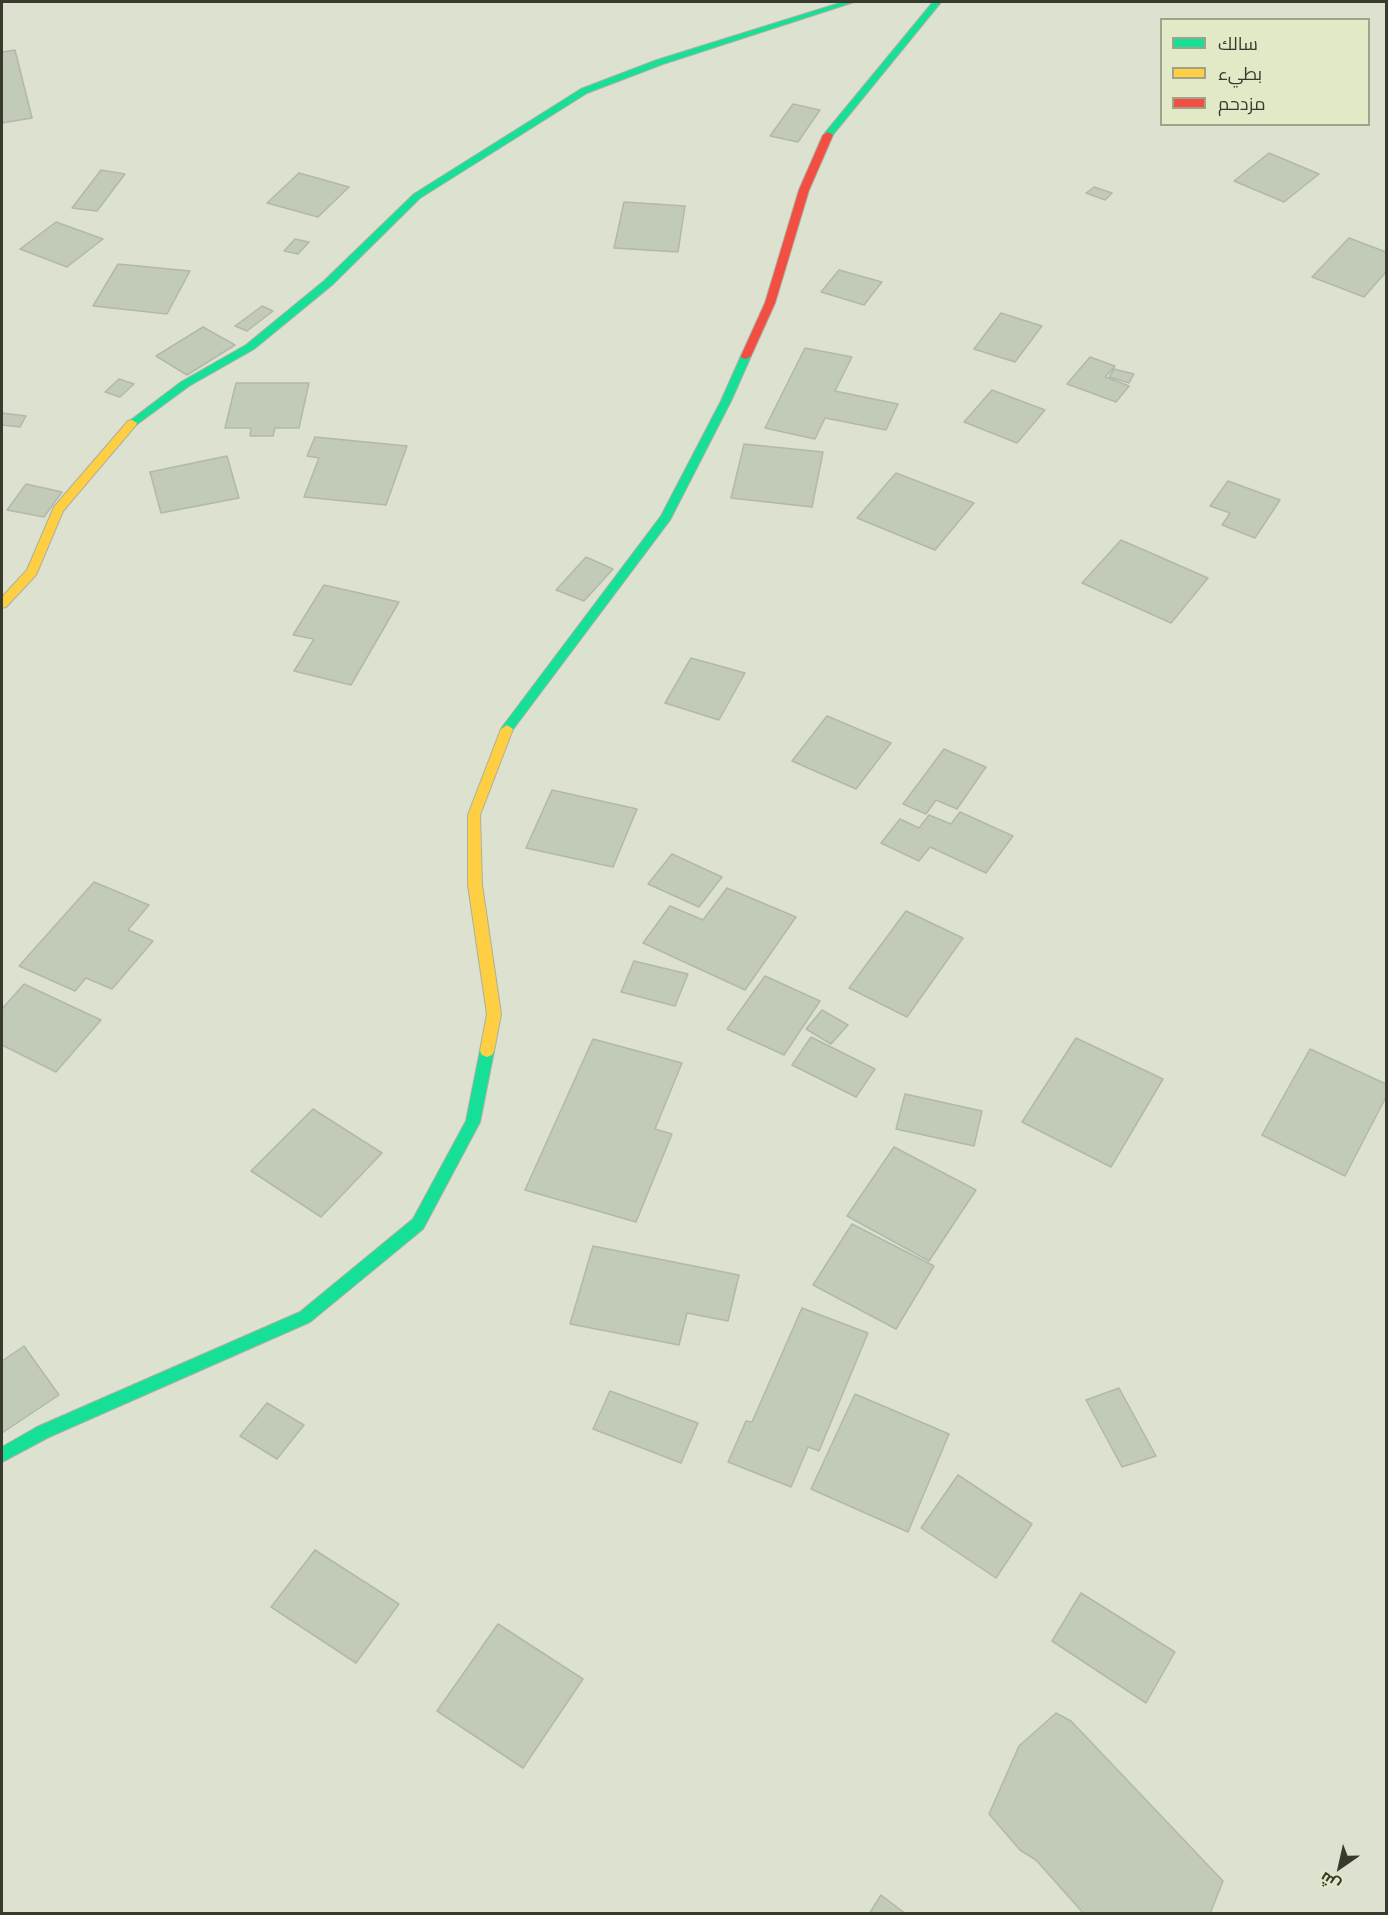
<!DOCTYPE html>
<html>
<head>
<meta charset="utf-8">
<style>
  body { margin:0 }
  #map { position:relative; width:1388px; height:1915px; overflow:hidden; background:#dde1cf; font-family:"PT Sans",Cairo,sans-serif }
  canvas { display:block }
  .frame { position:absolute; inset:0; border:3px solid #383a2d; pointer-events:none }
  .legend { position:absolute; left:1160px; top:18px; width:210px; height:108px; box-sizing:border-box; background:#e2e9c7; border:2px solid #9ea389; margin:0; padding:8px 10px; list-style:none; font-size:18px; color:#383a2d }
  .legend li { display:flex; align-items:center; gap:12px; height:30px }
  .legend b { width:30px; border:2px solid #9ea389 }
  .north { position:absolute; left:1310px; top:1837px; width:60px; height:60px; -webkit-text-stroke:4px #e2e9c7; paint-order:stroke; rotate:214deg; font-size:16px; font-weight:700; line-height:24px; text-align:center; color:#383a2d }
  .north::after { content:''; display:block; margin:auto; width:21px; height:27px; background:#383a2d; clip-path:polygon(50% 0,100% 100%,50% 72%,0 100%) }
</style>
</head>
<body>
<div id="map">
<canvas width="1388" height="1915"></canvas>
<div class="frame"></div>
<ul class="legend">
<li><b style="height:8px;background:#16e098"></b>سالك</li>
<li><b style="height:8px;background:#ffcf43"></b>بطيء</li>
<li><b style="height:8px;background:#f24e42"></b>مزدحم</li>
</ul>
<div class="north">ش</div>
</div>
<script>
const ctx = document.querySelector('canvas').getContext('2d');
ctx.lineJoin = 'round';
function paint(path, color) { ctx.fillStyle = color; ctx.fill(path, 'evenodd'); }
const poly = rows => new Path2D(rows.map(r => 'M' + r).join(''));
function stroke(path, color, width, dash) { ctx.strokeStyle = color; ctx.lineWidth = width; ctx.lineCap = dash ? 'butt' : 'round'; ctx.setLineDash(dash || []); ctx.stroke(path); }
const building = poly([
  [15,50,32,118,2,123,2,52,15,50],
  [793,104,820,110,798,142,770,136,793,104],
  [1269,153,1319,174,1284,202,1234,181,1269,153],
  [101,170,125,174,97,211,72,208,101,170],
  [299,173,349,187,318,217,267,203,299,173],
  [1094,187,1112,193,1105,200,1086,193,1094,187],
  [624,202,685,206,678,252,614,248,624,202],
  [56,222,103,239,67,267,20,249,56,222],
  [1349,238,1386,252,1386,272,1364,297,1312,277,1349,238],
  [295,239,309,242,298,254,284,251,295,239],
  [118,264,190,271,167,314,93,306,118,264],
  [839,270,882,282,864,305,821,292,839,270],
  [262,306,273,311,247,331,235,326,262,306],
  [1001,313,1042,326,1015,362,974,349,1001,313],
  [203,327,235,345,187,375,156,356,203,327],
  [805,348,852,357,835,391,898,404,886,430,825,418,815,439,765,428,805,348],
  [1090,357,1115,366,1105,377,1129,386,1116,402,1067,384,1090,357],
  [1114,369,1134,374,1129,383,1109,377,1114,369],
  [119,379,134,384,120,397,105,392,119,379],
  [236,383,309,383,299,428,275,428,273,436,250,436,251,428,225,428,236,383],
  [992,390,1045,410,1017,443,964,422,992,390],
  [2,413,26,416,20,427,2,425,2,413],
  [315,437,407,446,386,505,304,497,319,458,307,456,315,437],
  [744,444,823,452,812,507,731,498,744,444],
  [227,456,239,498,161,513,150,472,227,456],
  [896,473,974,503,935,550,857,518,896,473],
  [1228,481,1280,500,1255,538,1222,525,1230,513,1210,506,1228,481],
  [26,484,62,492,44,517,7,510,26,484],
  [1121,540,1208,578,1171,623,1082,583,1121,540],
  [586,557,613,569,584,601,556,590,586,557],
  [324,585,399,602,351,685,294,671,314,639,293,635,324,585],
  [691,658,745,673,719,720,665,703,691,658],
  [827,716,891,743,856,789,792,761,827,716],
  [944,749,986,767,957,809,936,800,926,814,903,804,944,749],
  [552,790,637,809,613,867,526,848,552,790],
  [960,812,1013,836,986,873,930,847,919,861,881,843,900,819,919,828,929,815,951,824,960,812],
  [672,854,722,877,699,907,648,884,672,854],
  [94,882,149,905,128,930,153,941,112,989,86,978,75,991,19,966,94,882],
  [727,888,796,917,745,990,643,943,670,906,703,920,727,888],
  [906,911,963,938,907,1017,849,988,906,911],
  [634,961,688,974,675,1006,621,992,634,961],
  [765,976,820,1001,784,1055,727,1029,765,976],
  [24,984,101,1020,56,1072,2,1045,2,1009,24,984],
  [822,1010,848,1025,831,1044,806,1029,822,1010],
  [811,1037,875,1069,856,1097,792,1065,811,1037],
  [1076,1038,1163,1079,1111,1167,1022,1122,1076,1038],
  [593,1039,682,1063,655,1129,672,1134,636,1222,525,1190,593,1039],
  [1310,1049,1386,1084,1386,1097,1345,1176,1262,1135,1310,1049],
  [905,1094,982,1111,974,1146,896,1129,905,1094],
  [313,1109,382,1153,321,1217,251,1171,313,1109],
  [894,1147,976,1190,929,1261,847,1216,894,1147],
  [852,1224,934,1266,896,1329,813,1285,852,1224],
  [593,1246,739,1275,728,1321,687,1313,679,1345,570,1324,593,1246],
  [802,1308,868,1333,819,1451,808,1447,791,1487,728,1462,746,1421,752,1422,802,1308],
  [24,1346,59,1395,2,1433,2,1361,24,1346],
  [1119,1388,1156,1456,1122,1467,1086,1400,1119,1388],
  [610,1391,698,1423,681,1463,593,1429,610,1391],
  [855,1394,949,1434,908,1532,811,1489,855,1394],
  [267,1403,304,1425,277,1459,240,1436,267,1403],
  [958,1475,1032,1524,996,1578,921,1528,958,1475],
  [315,1550,399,1604,356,1663,271,1607,315,1550],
  [1081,1593,1175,1652,1146,1703,1052,1641,1081,1593],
  [498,1624,583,1679,523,1768,437,1711,498,1624],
  [1056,1713,1071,1721,1223,1881,1210,1914,1084,1914,1036,1860,1020,1850,989,1814,1019,1746,1056,1713],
  [881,1895,906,1914,869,1914,881,1895]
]);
const fast = poly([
  [843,2,854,2,663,64,587,93,420,198,332,285,254,349,189,386,136,425,132,426,127,423,181,382,246,345,324,281,414,194,581,89,657,60,843,2],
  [933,2,941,2,831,137,825,137,825,133,933,2],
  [746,353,751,356,731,401,670,520,511,732,503,732,501,729,503,726,661,516,721,401,741,356,746,353],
  [487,1045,492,1047,494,1051,480,1122,423,1229,310,1322,49,1437,2,1462,2,1447,37,1427,300,1312,413,1219,466,1121,480,1051,482,1047,487,1045]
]);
const slow = poly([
  [132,420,137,423,136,425,63,511,36,575,6,607,2,608,2,597,27,570,54,507,128,421,132,420],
  [507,725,513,729,480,815,482,885,501,1014,494,1051,492,1055,487,1057,482,1055,480,1051,487,1014,468,885,468,815,501,729,507,725]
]);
const jam = poly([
  [828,132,833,135,809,190,775,303,751,356,746,359,742,358,741,356,765,303,799,190,823,135,828,132]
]);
paint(building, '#c1cbb8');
stroke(building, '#b3b8ab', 1.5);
stroke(fast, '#acb0a1', 2);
stroke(slow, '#acb0a1', 2);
stroke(jam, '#acb0a1', 2);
paint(fast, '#16e098');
paint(slow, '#ffcf43');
paint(jam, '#f24e42');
</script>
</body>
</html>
